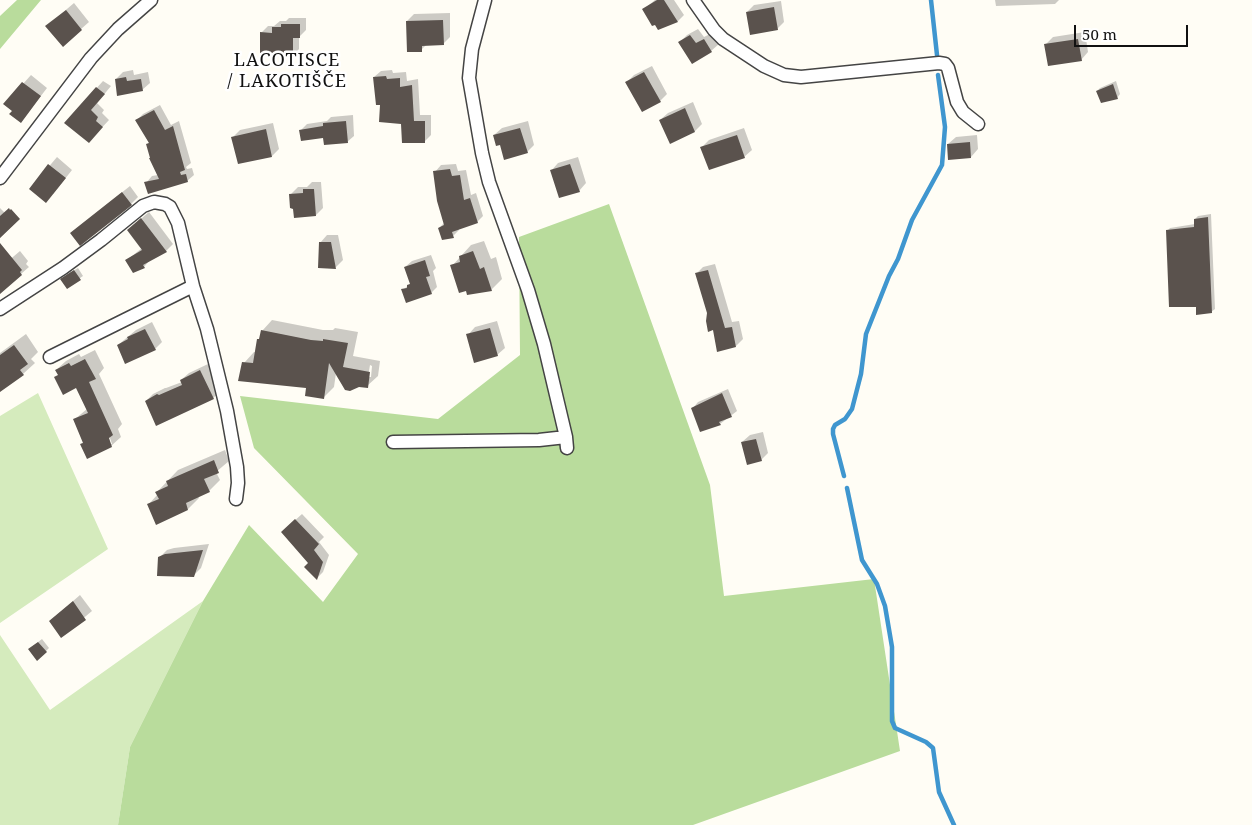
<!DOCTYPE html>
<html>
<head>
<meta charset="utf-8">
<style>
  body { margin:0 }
  #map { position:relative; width:1252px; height:825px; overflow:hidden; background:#fffdf5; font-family:"Noto Serif",serif }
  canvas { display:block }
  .scale { position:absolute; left:1074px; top:25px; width:114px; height:22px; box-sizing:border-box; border:2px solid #111; border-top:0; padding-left:6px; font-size:15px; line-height:18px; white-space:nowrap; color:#111; -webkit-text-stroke:4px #fff; paint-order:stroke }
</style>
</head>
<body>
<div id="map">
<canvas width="1252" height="825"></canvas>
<div class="scale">50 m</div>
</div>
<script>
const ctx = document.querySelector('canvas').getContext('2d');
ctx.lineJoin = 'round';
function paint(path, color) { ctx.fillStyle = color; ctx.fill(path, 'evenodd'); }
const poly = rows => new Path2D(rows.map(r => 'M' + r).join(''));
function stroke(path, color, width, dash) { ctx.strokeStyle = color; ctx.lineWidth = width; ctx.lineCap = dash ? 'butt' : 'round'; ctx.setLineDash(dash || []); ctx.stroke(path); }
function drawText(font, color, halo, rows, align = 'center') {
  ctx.font = font + ' "Noto Serif",serif'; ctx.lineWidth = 5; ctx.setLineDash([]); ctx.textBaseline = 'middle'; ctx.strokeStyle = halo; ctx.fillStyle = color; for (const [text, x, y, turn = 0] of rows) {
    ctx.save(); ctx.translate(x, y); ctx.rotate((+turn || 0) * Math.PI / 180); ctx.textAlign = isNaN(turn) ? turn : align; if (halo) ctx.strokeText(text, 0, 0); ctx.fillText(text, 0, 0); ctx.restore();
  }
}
const green = poly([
  [38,393,108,549,0,623,0,416],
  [203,601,130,747,118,825,0,825,0,635,50,710]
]);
const forest = poly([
  [17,0,41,0,0,49,0,16],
  [609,204,710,485,724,596,874,579,900,751,693,825,118,825,130,747,203,601,249,525,323,602,358,554,254,448,240,396,438,419,520,355,519,237]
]);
const shadow = poly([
  [655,0,674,0,684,15,678,21,658,28,644,9],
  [995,0,1059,0,1055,4,996,6],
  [781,1,784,22,777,29,747,12,754,5],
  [74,3,89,22,63,45,47,26],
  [450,13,450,37,443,44,427,44,421,50,407,21,414,14],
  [289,18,306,18,306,30,299,37,299,49,293,56,261,33,268,26,274,26,280,21,286,21],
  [698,29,704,37,712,33,719,44,711,51,680,42,687,35],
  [1085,32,1088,52,1081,60,1046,44,1053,37],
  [652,66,667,94,660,101,627,82,634,75],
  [133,70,134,75,148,72,150,83,142,90,116,79,123,72],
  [392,70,393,73,406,72,407,81,418,79,420,115,431,115,431,135,424,142,382,103,374,77,381,71],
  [31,75,47,88,21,122,13,110,5,104],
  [103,81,111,86,97,103,104,110,102,113,109,120,95,135,66,122],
  [1116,81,1120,94,1117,98,1097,91,1100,88],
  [693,102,702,124,695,131,671,142,660,120,668,113],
  [160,105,171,125,179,121,191,163,186,167,187,169,192,168,194,175,187,181,146,183,152,176,158,175,147,145,149,143,137,120,143,114],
  [353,115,354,136,347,142,301,130,307,124,327,121,331,117],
  [528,121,534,145,527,152,501,144,494,135,502,128],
  [273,123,279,149,272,156,233,137,240,130],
  [744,128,752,150,744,157,702,147,709,140],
  [977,135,978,149,971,157,948,144,956,137],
  [57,157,72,170,53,194,30,189],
  [578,157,586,183,579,191,551,171,558,163],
  [456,164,458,171,466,170,471,195,476,193,483,216,477,222,459,228,459,230,453,236,439,228,445,222,435,172,441,165],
  [312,182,321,182,323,208,316,215,291,194,298,187,307,187],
  [130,186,138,197,131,204,71,233],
  [0,208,15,223,0,238],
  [149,212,173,244,166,251,150,260,144,267,134,272,127,260,142,248,128,230],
  [1211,214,1215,309,1211,312,1197,306,1167,231,1170,228,1195,224,1195,219,1198,216],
  [327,235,338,235,343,260,336,267,320,266,320,243],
  [484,241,491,259,496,257,502,279,491,290,452,266,471,245],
  [20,251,28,261,26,264,29,267,0,292,0,268],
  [431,255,436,268,433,271,437,287,431,293,403,290,411,283,405,267,412,261],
  [715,264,732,322,739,321,743,339,736,346,714,329,696,274,703,267],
  [78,268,83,276,67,287,65,276],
  [272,320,323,330,333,330,335,328,358,332,353,356,380,361,378,376,367,386,336,373,334,387,323,398,307,387,244,363,254,352,256,352,262,331],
  [370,365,372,366,371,377,368,377],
  [497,321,505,348,497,355,468,335,475,327],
  [152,322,162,342,155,349,118,345,136,330],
  [26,334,38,352,31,359,35,363,23,374,0,390,0,353],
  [95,350,104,368,99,374,122,424,118,429,121,437,111,446,81,444,84,442,75,419,87,409,77,387,59,374,56,370,66,361,79,354,81,357],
  [108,432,112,444,109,444],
  [208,364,221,391,213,398,146,401,153,394,165,388,166,388,182,382,181,380,189,373],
  [728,389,737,411,720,424,693,408,698,402],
  [763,432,768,453,761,460,742,442,750,435],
  [225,450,229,461,216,472,220,480,209,491,198,496,199,498,188,509,148,505,158,494,157,492,178,470],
  [302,514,324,537,319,542,329,555,323,572,317,578,310,563,282,532],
  [209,544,201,568,193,576,159,558,167,550,174,548],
  [80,595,92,611,62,636,50,621],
  [42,639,49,648,46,651,33,646]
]);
const stream = poly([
  [931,0,937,55],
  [844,476,833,434,833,429,835,425,845,419,852,409,861,374,866,334,889,276,898,259,912,220,942,165,945,127,938,75],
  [847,488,862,560,877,584,885,606,892,647,892,721,895,728,926,742,933,748,939,792,954,825]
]);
const building = poly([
  [657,0,664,0,678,22,658,30,655,25,652,26,642,9],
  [774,7,778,30,750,35,746,12],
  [66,10,82,30,63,47,45,26],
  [443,20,444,45,422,46,422,52,407,52,406,21],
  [281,24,300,24,300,38,293,38,293,57,281,57,281,53,260,53,260,32,272,33,272,27,281,27],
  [690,35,696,43,704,39,712,52,692,64,678,42],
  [1078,39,1082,61,1048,66,1044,44],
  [644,72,661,102,642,112,625,82],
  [386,76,387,79,400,78,400,87,412,85,414,121,425,121,425,143,402,143,401,124,379,122,380,105,376,105,373,77],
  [126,77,127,81,141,79,143,91,117,96,115,79],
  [22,82,41,96,21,123,9,114,12,111,3,104],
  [1113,84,1118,99,1101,103,1096,91],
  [96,87,105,94,91,110,98,117,96,121,103,127,89,143,64,123],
  [685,108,695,132,670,144,659,120],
  [154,110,165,130,173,126,185,170,180,172,181,175,186,174,188,182,148,194,144,182,159,179,149,158,150,158,146,144,149,143,135,120],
  [346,121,348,143,324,145,323,138,301,141,299,130,323,126,323,123],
  [520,128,528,153,504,160,500,145,496,146,493,135],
  [266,129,272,157,238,164,231,137],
  [737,135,745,158,709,170,700,147],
  [970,142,971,158,948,160,947,144],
  [48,164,66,178,46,203,29,189],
  [570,164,580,192,559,198,550,170],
  [450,169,452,176,460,175,464,200,470,198,478,223,452,232,454,238,442,240,438,228,444,225,437,201,433,171],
  [303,189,314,189,316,216,294,218,293,209,290,208,289,194,303,193],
  [122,192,132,205,80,246,70,233],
  [9,208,10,210,11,209,20,219,0,238,0,216],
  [1208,217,1212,313,1196,315,1196,307,1169,307,1166,230,1194,227,1194,219],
  [141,218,167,252,143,265,145,268,133,273,125,260,142,250,127,230],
  [319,242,331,242,336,269,318,268],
  [0,243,22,270,20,272,22,275,0,294],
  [473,251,480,269,484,267,492,291,467,295,466,291,459,293,450,265,460,262,459,256],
  [425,260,430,276,426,277,432,294,406,303,401,289,407,288,407,285,410,284,404,267],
  [74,270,81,280,67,289,60,279],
  [708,270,725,328,732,327,736,347,717,352,713,330,708,332,706,321,707,313,695,273],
  [490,328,498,356,474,363,466,334],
  [145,329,156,350,125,364,117,345,128,339,127,337],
  [261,330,311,340,323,341,323,339,348,343,343,367,370,372,368,388,359,387,350,391,345,390,329,363,324,399,305,396,306,388,238,381,242,362,253,363,257,339,259,339],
  [14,345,28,364,20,370,24,375,0,392,0,355],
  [85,359,96,379,89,382,113,435,109,438,112,447,87,459,80,444,83,443,73,419,88,413,76,388,63,395,54,377,58,375,55,370,69,363,71,366],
  [200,370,214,399,156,426,145,401,157,394,159,395,182,385,180,380],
  [722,393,732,417,719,422,721,425,700,432,691,408],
  [756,439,762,461,747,465,741,442],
  [214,460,219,473,204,479,210,492,186,503,188,510,156,525,147,504,159,499,155,492,168,486,166,481],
  [295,519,319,544,314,550,323,562,317,580,304,567,308,563,281,532],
  [203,550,194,577,157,576,158,557,165,554],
  [73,601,86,620,61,638,49,621],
  [38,642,47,652,37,661,28,649]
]);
const street = poly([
  [485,0,472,49,469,78,482,153,489,182,528,290,544,344,566,437,567,448],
  [693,0,714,30,723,39,764,66,784,75,801,77,939,63,945,64,948,68,957,102,963,112,978,124],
  [0,178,91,58,118,29,151,0],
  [0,309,63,268,101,240,143,206,154,202,165,204,170,207,178,223,193,286,207,329,227,411,237,467,238,483,236,499],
  [50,357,193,286],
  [393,442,539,440,566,437]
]);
const quarterNames = [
  ["LACOTISCE",287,61],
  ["/ LAKOTIŠČE",287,82]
];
paint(green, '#d5ebbd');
paint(forest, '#b9dc9c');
paint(shadow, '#0003');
stroke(stream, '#3f96cf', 4.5);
paint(building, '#5a524d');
stroke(street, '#444', 15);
stroke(street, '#fff', 12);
ctx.letterSpacing = '1px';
drawText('18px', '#111', '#fff', quarterNames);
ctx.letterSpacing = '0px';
</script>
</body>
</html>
